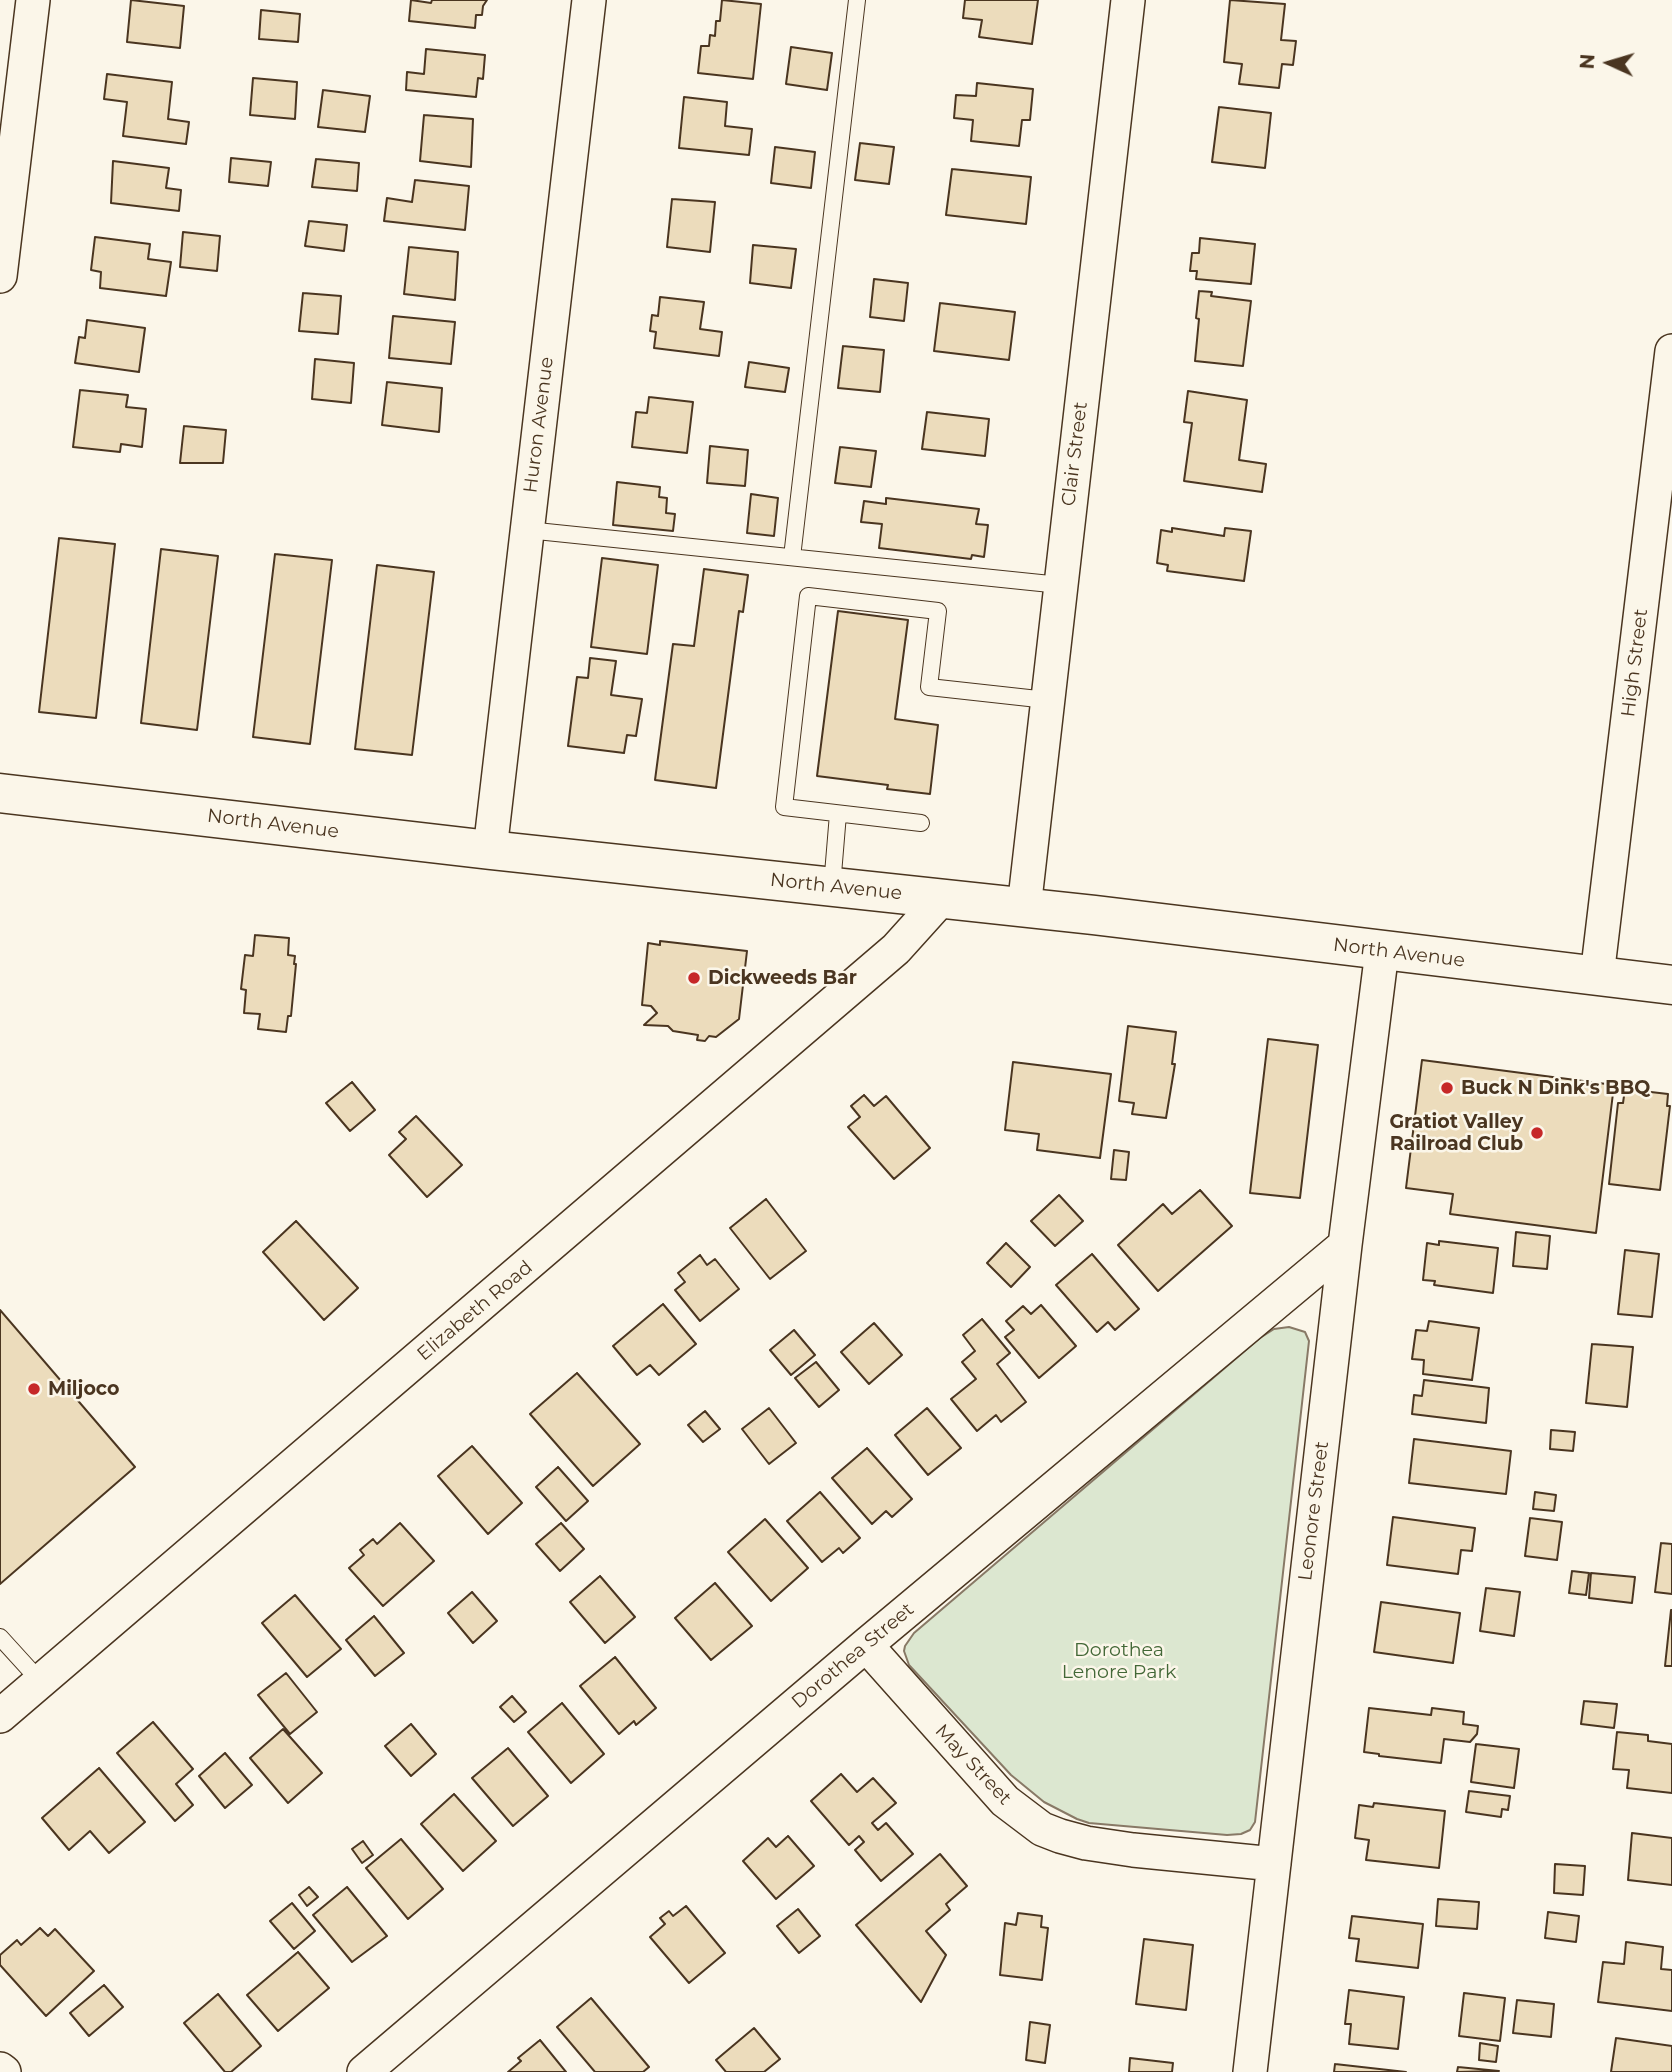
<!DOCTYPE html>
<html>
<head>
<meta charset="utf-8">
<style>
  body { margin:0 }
  #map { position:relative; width:1672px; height:2072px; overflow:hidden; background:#fbf6e9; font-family:Montserrat,sans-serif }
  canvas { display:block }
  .north { position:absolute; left:1574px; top:28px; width:70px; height:70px; -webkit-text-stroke:5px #fbf6e9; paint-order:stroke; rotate:274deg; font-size:19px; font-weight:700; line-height:28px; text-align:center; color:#4a3520 }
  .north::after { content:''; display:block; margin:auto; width:24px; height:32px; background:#4a3520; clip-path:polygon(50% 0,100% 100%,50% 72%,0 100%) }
</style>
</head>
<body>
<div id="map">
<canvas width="1672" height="2072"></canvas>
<div class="north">N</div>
</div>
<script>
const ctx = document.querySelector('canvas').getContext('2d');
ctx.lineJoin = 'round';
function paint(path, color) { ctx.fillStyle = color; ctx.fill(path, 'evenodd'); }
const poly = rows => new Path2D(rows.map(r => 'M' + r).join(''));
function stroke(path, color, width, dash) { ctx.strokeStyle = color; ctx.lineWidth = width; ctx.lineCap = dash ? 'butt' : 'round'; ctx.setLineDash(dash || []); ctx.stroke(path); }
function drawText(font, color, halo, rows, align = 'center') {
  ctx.font = font + ' Montserrat,sans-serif'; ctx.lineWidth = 5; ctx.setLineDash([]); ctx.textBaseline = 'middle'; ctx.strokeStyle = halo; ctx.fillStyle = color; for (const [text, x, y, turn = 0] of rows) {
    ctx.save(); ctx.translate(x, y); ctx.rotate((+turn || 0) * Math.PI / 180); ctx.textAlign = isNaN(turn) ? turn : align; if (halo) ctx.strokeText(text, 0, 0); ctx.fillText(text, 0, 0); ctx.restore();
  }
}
const green = poly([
  [1289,1327,1305,1332,1309,1341,1255,1822,1250,1830,1241,1834,1227,1835,1089,1823,1077,1819,1044,1802,1011,1775,909,1665,904,1651,905,1646,914,1633,1260,1338,1274,1329,1289,1327]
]);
const building = poly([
  [131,0,184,6,180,48,127,42,131,0],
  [411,0,431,3,432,0,487,0,483,6,482,15,476,15,475,28,409,21,411,0],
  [722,0,761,4,753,79,698,73,701,46,709,46,710,35,715,36,716,21,720,21,722,0],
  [965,0,1038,0,1032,44,979,37,982,20,963,18,965,0],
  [1230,0,1285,4,1281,40,1296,41,1293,65,1282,64,1279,88,1239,84,1242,64,1224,62,1230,0],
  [261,10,300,14,298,42,259,39,261,10],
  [791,47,832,53,827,90,786,84,791,47],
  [426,49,485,55,483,79,478,78,476,97,406,90,407,72,424,74,426,49],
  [107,74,172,82,168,119,189,122,186,144,123,136,127,102,104,99,107,74],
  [253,78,297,82,295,119,250,115,253,78],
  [977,83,1033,89,1030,120,1022,120,1019,146,971,141,973,120,954,118,956,95,976,96,977,83],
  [323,90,370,96,365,132,318,127,323,90],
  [684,97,727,102,725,126,752,129,749,155,679,148,684,97],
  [1219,107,1271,113,1265,168,1212,162,1219,107],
  [424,115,473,119,471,167,420,161,424,115],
  [860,143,894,147,889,184,855,180,860,143],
  [775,147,815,152,811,188,771,183,775,147],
  [231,158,271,162,268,186,229,182,231,158],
  [316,159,359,163,357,191,312,187,316,159],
  [113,161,169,168,166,188,181,190,179,211,111,203,113,161],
  [952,169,1031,177,1026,224,946,215,952,169],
  [415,180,469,186,465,230,384,221,387,198,412,202,415,180],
  [672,199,715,202,710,252,667,247,672,199],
  [309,221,347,225,344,251,305,246,309,221],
  [183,232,220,236,217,271,180,267,183,232],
  [95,237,150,244,148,259,171,262,166,296,100,288,101,272,91,270,95,237],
  [1200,238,1255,244,1251,284,1196,279,1197,271,1190,271,1192,253,1199,253,1200,238],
  [753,245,796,249,791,288,750,283,753,245],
  [409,247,458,252,455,300,404,294,409,247],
  [874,279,908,283,904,321,870,317,874,279],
  [1199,291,1212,292,1211,296,1251,301,1243,366,1195,361,1199,319,1196,318,1199,291],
  [303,293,341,296,338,334,299,331,303,293],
  [660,297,704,302,700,329,722,332,719,356,654,348,656,332,650,331,652,315,658,316,660,297],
  [940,303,1015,312,1009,360,934,351,940,303],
  [393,316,455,322,451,364,389,358,393,316],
  [87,320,145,328,139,372,75,363,79,337,85,338,87,320],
  [843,346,884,350,880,392,838,388,843,346],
  [315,359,354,363,351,403,312,399,315,359],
  [749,362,789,368,785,392,745,387,749,362],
  [387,382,442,388,439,432,382,425,387,382],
  [80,390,128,395,126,407,146,409,142,447,121,444,120,452,73,447,80,390],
  [1188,391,1247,400,1239,460,1266,464,1262,492,1184,481,1192,423,1184,422,1188,391],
  [649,397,693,402,687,453,632,447,636,412,647,413,649,397],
  [927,412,989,419,985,456,922,449,927,412],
  [184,426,226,430,223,463,180,463,184,426],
  [710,446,748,450,745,486,707,483,710,446],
  [840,447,876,451,871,487,835,483,840,447],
  [617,482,660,487,659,497,667,498,666,513,675,514,673,531,613,525,617,482],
  [751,494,778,498,774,536,747,533,751,494],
  [886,498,979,509,976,524,988,525,984,557,972,555,971,559,879,548,882,524,861,522,864,501,886,504,886,498],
  [1172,528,1224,536,1225,528,1251,531,1244,581,1167,571,1168,565,1157,563,1161,530,1172,532,1172,528],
  [59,538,115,544,96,718,39,712,59,538],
  [161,549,218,556,197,730,141,723,161,549],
  [275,554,332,560,310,744,253,737,275,554],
  [602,558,658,565,647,654,591,647,602,558],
  [377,565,434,572,412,755,355,749,377,565],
  [704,569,748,575,743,612,739,611,716,788,655,780,673,644,694,646,704,569],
  [838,611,908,620,895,719,938,725,930,794,887,789,888,785,817,776,838,611],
  [590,658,616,661,611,695,642,699,636,736,627,735,624,753,568,746,577,677,588,678,590,658],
  [255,935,289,938,288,955,295,956,294,964,296,964,291,1016,288,1016,286,1032,258,1029,260,1014,244,1013,246,990,241,989,245,955,253,956,255,935],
  [660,941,747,951,739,1019,716,1037,709,1036,705,1041,697,1040,698,1035,673,1031,668,1026,644,1025,657,1013,651,1006,642,1005,648,943,660,945,660,941],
  [1128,1026,1176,1032,1172,1064,1175,1064,1166,1118,1132,1114,1134,1103,1119,1101,1128,1026],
  [1268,1039,1318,1045,1300,1198,1250,1193,1268,1039],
  [1422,1060,1614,1085,1596,1233,1450,1214,1453,1194,1406,1188,1422,1060],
  [1013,1062,1111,1074,1100,1158,1037,1150,1039,1134,1005,1130,1013,1062],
  [352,1082,375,1110,350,1131,326,1103,352,1082],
  [1625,1089,1668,1094,1667,1106,1670,1106,1660,1190,1609,1184,1618,1103,1623,1103,1625,1089],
  [864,1095,874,1106,886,1096,930,1148,894,1179,848,1127,860,1117,851,1106,864,1095],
  [416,1116,462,1165,427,1197,389,1155,406,1139,399,1132,416,1116],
  [1114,1150,1129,1152,1126,1180,1111,1179,1114,1150],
  [1200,1190,1232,1226,1158,1291,1118,1245,1163,1204,1172,1214,1200,1190],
  [1059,1195,1083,1221,1055,1246,1031,1221,1059,1195],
  [766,1199,806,1251,770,1279,730,1228,766,1199],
  [296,1221,358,1288,324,1320,263,1252,296,1221],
  [1516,1232,1550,1236,1547,1269,1513,1266,1516,1232],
  [1439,1241,1498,1248,1493,1293,1434,1285,1435,1281,1423,1280,1427,1243,1439,1245,1439,1241],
  [1006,1243,1030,1267,1011,1287,987,1263,1006,1243],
  [1625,1250,1659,1254,1652,1317,1618,1314,1625,1250],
  [1092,1254,1139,1309,1115,1330,1108,1322,1097,1332,1056,1285,1092,1254],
  [700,1255,707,1265,715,1259,739,1289,700,1321,675,1290,685,1282,678,1273,700,1255],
  [663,1304,696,1344,659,1375,650,1365,637,1375,613,1346,663,1304],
  [1041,1305,1076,1346,1039,1378,1005,1337,1014,1330,1006,1321,1023,1306,1031,1314,1041,1305],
  [0,1310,135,1467,0,1584,0,1310],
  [982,1319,1010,1353,997,1364,1026,1402,1001,1422,996,1415,977,1431,951,1399,976,1379,962,1362,975,1351,963,1335,982,1319],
  [1429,1321,1479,1328,1472,1380,1423,1374,1424,1360,1412,1359,1416,1330,1427,1331,1429,1321],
  [874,1323,902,1355,869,1384,841,1352,874,1323],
  [794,1330,815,1355,791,1375,770,1350,794,1330],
  [1592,1344,1633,1347,1627,1407,1586,1403,1592,1344],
  [816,1362,839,1390,819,1407,795,1378,816,1362],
  [577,1373,640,1444,593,1486,530,1414,577,1373],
  [1424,1380,1489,1388,1486,1423,1412,1414,1414,1395,1422,1396,1424,1380],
  [769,1408,796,1443,769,1464,742,1429,769,1408],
  [927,1408,961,1448,928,1475,895,1435,927,1408],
  [705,1411,720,1429,703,1442,688,1425,705,1411],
  [1551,1430,1575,1432,1573,1451,1550,1449,1551,1430],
  [1414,1439,1511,1451,1506,1494,1409,1483,1414,1439],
  [472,1446,522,1503,488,1534,438,1476,472,1446],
  [867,1448,912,1499,892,1517,886,1511,872,1524,832,1478,867,1448],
  [558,1467,588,1501,566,1521,536,1487,558,1467],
  [820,1492,860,1538,843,1553,839,1548,822,1562,787,1521,820,1492],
  [1535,1492,1556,1495,1554,1511,1533,1509,1535,1492],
  [1393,1517,1475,1528,1472,1551,1461,1550,1458,1574,1387,1565,1393,1517],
  [1530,1518,1562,1522,1557,1560,1525,1556,1530,1518],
  [765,1519,808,1568,771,1601,728,1552,765,1519],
  [400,1523,434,1561,383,1606,349,1568,364,1555,360,1550,373,1539,377,1544,400,1523],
  [561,1523,584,1549,560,1571,536,1544,561,1523],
  [1661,1543,1672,1544,1672,1594,1655,1592,1661,1543],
  [1572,1571,1589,1573,1586,1595,1569,1593,1572,1571],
  [1591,1573,1635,1577,1632,1603,1589,1598,1591,1573],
  [600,1576,635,1617,605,1643,570,1602,600,1576],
  [715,1583,752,1626,711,1660,675,1618,715,1583],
  [1486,1588,1520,1592,1514,1636,1480,1631,1486,1588],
  [472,1592,497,1621,473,1643,448,1613,472,1592],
  [295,1595,341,1649,307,1677,262,1623,295,1595],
  [1381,1602,1460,1613,1453,1663,1374,1652,1381,1602],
  [1671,1610,1672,1610,1672,1666,1665,1666,1671,1610],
  [374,1616,404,1653,375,1676,346,1640,374,1616],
  [615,1657,656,1708,636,1725,634,1721,619,1734,580,1686,615,1657],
  [286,1673,317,1712,290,1734,258,1695,286,1673],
  [512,1696,526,1712,514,1722,500,1707,512,1696],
  [1584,1701,1617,1704,1614,1728,1581,1724,1584,1701],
  [562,1703,604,1754,571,1783,528,1732,562,1703],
  [1369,1708,1431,1715,1432,1708,1464,1712,1463,1724,1478,1726,1477,1734,1470,1742,1444,1739,1441,1763,1379,1756,1379,1754,1364,1752,1369,1708],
  [153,1722,193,1769,176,1784,193,1805,175,1821,117,1753,153,1722],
  [411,1724,436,1754,411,1776,385,1746,411,1724],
  [283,1729,322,1773,288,1803,250,1758,283,1729],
  [1617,1732,1648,1735,1648,1741,1672,1744,1672,1793,1627,1788,1629,1770,1613,1769,1617,1732],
  [1476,1744,1519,1749,1514,1788,1471,1782,1476,1744],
  [508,1748,548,1796,513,1826,472,1778,508,1748],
  [225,1753,252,1785,225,1808,199,1776,225,1753],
  [99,1768,145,1822,109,1853,90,1831,69,1850,42,1818,99,1768],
  [841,1774,857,1792,873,1778,896,1803,872,1823,878,1830,886,1823,913,1854,881,1881,855,1850,864,1842,859,1836,849,1845,811,1801,841,1774],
  [1469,1791,1510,1796,1508,1810,1502,1809,1501,1817,1466,1812,1469,1791],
  [454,1794,496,1841,463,1871,421,1824,454,1794],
  [1374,1803,1445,1811,1439,1868,1366,1860,1369,1840,1355,1838,1359,1805,1373,1807,1374,1803],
  [1632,1833,1672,1838,1672,1885,1628,1880,1632,1833],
  [788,1836,814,1866,776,1899,743,1861,768,1838,776,1847,788,1836],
  [401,1839,443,1889,408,1919,366,1868,401,1839],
  [363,1841,373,1855,362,1863,352,1849,363,1841],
  [940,1854,967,1886,946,1904,950,1910,926,1931,946,1955,921,2002,856,1925,940,1854],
  [1555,1864,1585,1866,1583,1895,1554,1893,1555,1864],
  [309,1887,318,1897,307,1906,299,1895,309,1887],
  [347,1887,387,1936,352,1962,313,1915,347,1887],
  [1438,1899,1479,1902,1477,1929,1436,1926,1438,1899],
  [292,1903,315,1931,294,1949,270,1921,292,1903],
  [686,1906,725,1953,689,1983,650,1937,665,1924,660,1918,669,1911,673,1916,686,1906],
  [798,1909,820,1936,799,1953,777,1926,798,1909],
  [1548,1912,1579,1916,1576,1942,1545,1938,1548,1912],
  [1018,1913,1042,1916,1041,1927,1048,1928,1042,1980,1000,1975,1005,1923,1016,1925,1018,1913],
  [1352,1916,1423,1924,1418,1968,1356,1961,1359,1939,1349,1938,1352,1916],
  [40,1928,48,1936,55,1929,94,1971,46,2016,0,1965,0,1955,17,1940,21,1945,40,1928],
  [1144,1939,1193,1945,1186,2010,1136,2004,1144,1939],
  [1626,1942,1663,1947,1661,1969,1672,1970,1672,2011,1598,2002,1603,1962,1624,1964,1626,1942],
  [298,1952,329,1988,278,2031,247,1995,298,1952],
  [104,1985,123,2007,89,2036,70,2013,104,1985],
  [1349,1990,1404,1997,1398,2049,1349,2044,1351,2024,1345,2024,1349,1990],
  [1464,1993,1505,1998,1500,2041,1459,2036,1464,1993],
  [218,1994,261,2046,231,2072,225,2072,184,2023,218,1994],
  [591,1998,649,2067,643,2072,595,2072,557,2027,591,1998],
  [1517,2000,1554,2004,1551,2037,1513,2033,1517,2000],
  [1030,2022,1050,2025,1045,2063,1026,2060,1030,2022],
  [754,2028,780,2059,764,2072,726,2072,716,2060,754,2028],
  [1616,2038,1672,2046,1672,2072,1611,2072,1616,2038],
  [540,2040,566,2072,508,2072,521,2061,518,2058,540,2040],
  [1480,2043,1498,2046,1496,2062,1479,2060,1480,2043],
  [1130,2058,1173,2063,1172,2072,1129,2072,1130,2058],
  [1335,2064,1406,2072,1334,2072,1335,2064],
  [1458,2067,1499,2071,1457,2072,1458,2067]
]);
const service = poly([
  [527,530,1060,585],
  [792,557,857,0],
  [921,823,784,807,808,596,938,611,929,687,1047,700],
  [832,886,838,814],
  [0,1637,40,1681]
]);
const minor = poly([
  [0,276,33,0],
  [490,850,589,0],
  [1024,908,1128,0],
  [1597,976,1672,351],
  [866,1645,1005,1801,1042,1829,1060,1836,1086,1843,1133,1850,1274,1864],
  [0,1716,896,949,942,898],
  [0,2069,4,2072],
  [364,2072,866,1645,1345,1245],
  [1250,2072,1345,1245,1382,951]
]);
const secondary = poly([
  [0,793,490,850,1094,915,1672,985]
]);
const markers = [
  [694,978,7,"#c62828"],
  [1447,1088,7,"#c62828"],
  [1537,1133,7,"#c62828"],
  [34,1389,7,"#c62828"]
];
const streetNames = [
  ["Huron Avenue",539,425,-83],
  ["Clair Street",1075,454,-83],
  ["High Street",1635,663,-83],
  ["North Avenue",273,824,7],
  ["North Avenue",836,887,6],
  ["North Avenue",1399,953,7],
  ["Elizabeth Road",475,1311,-40],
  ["Leonore Street",1314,1511,-83],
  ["Dorothea Street",853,1656,-40],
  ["May Street",973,1765,47]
];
const poiNames = [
  ["Dickweeds Bar",708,978],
  ["Buck N Dink's BBQ",1461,1088],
  ["Gratiot Valley",1523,1122,"right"],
  ["Railroad Club",1523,1144,"right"],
  ["Miljoco",48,1389]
];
const parkNames = [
  ["Dorothea",1119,1650],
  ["Lenore Park",1119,1672]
];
paint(green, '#dce7d0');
stroke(green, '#887966', 2);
paint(building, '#ecdcbc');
stroke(building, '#4a3520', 2);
stroke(service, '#4a3520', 18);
stroke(minor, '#4a3520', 36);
stroke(secondary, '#4a3520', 41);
stroke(service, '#fbf6e9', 16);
stroke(minor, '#fbf6e9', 33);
stroke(secondary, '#fbf6e9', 38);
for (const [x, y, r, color] of markers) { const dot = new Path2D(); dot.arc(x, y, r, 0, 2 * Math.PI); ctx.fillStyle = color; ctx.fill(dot); stroke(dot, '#fbf6e9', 2.5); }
drawText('19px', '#4a3520', '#fbf6e9', streetNames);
drawText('bold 19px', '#4a3520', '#fbf6e9', poiNames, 'left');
drawText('19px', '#436837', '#fbf6e9', parkNames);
</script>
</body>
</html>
